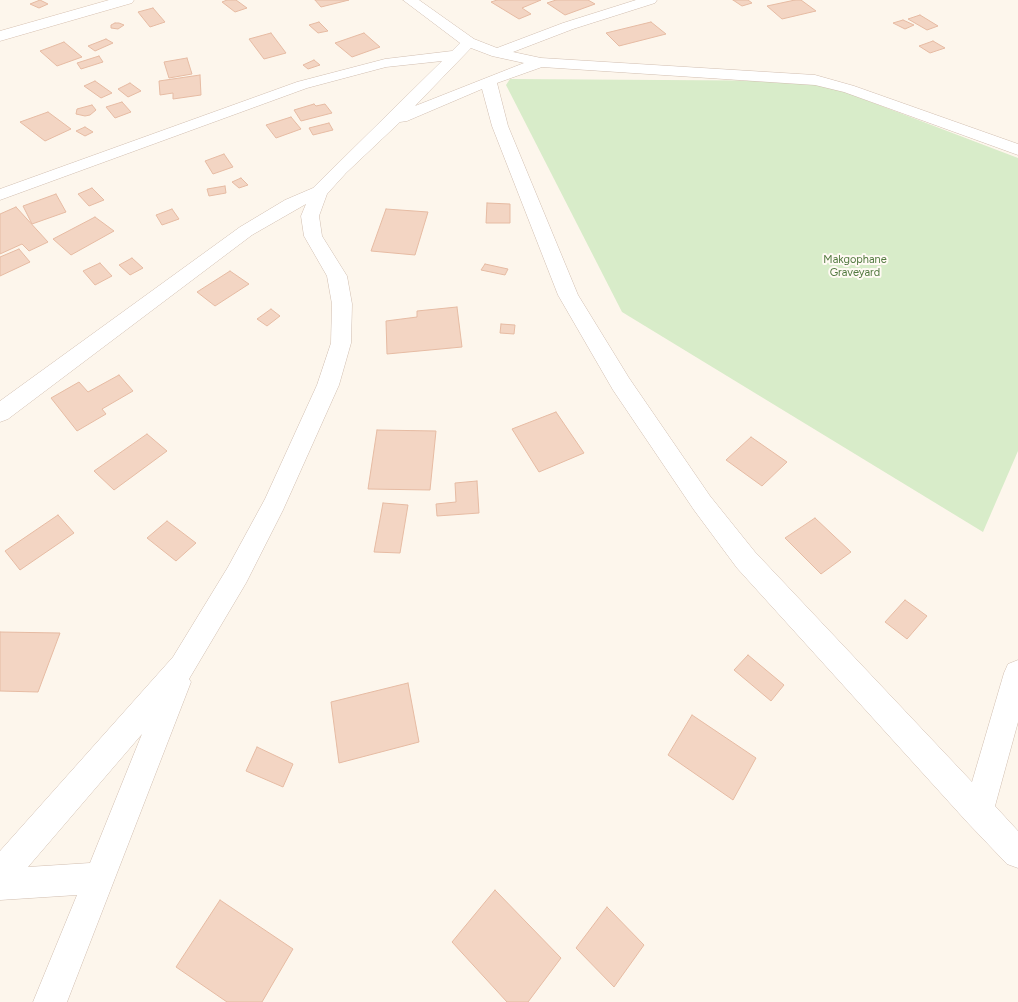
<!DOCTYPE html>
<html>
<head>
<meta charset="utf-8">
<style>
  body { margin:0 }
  canvas { display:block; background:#fdf6ec }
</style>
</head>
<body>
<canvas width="1018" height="1002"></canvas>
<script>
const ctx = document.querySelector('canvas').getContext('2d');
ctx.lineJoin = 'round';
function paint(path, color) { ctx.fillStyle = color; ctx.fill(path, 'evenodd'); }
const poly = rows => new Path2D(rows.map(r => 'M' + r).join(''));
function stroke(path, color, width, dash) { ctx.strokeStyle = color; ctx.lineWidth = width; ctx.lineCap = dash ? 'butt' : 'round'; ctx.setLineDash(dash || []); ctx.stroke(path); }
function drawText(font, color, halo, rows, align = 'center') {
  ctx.font = font + ' Figtree,sans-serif'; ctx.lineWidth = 4; ctx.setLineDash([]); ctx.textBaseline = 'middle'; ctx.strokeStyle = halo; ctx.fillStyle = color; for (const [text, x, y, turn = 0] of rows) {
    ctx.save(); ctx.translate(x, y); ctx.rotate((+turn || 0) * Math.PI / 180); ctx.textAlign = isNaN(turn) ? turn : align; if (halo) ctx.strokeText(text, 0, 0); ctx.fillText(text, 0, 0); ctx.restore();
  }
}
const green = poly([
  [510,79,816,81,1018,158,1018,451,983,532,622,312,506,85]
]);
const building = poly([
  [40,0,48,4,39,8,30,4,40,0],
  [227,0,236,0,247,8,235,12,222,2,227,0],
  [315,0,349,0,321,7,315,0],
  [497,0,541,0,522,8,531,14,519,19,491,2,497,0],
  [556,0,588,0,595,4,565,15,547,3,556,0],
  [733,0,748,0,752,3,742,6,733,0],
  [795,0,801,0,816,11,782,19,767,6,795,0],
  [153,8,165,22,150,27,138,12,153,8],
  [920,15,938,26,927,30,908,19,920,15],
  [903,20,914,25,905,29,893,23,903,20],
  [319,22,328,31,318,33,309,25,319,22],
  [651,22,666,34,619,46,606,33,651,22],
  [115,23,119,23,124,25,118,29,111,28,111,25,115,23],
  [271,33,286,53,264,59,249,39,271,33],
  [364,33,380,47,352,57,335,43,364,33],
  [106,39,113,43,95,51,88,46,106,39],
  [933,41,945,48,930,53,919,46,933,41],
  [64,42,82,57,57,66,40,51,64,42],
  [99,56,103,62,81,69,77,63,99,56],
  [187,58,192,74,169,78,164,62,187,58],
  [314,60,320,65,308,69,303,65,314,60],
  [200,75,201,95,173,99,173,93,160,95,159,81,200,75],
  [95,81,112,93,101,98,84,86,95,81],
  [130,83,141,91,128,97,118,89,130,83],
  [122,102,131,112,115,118,106,107,122,102],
  [314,104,316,106,325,104,332,113,301,121,294,110,314,104],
  [92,105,96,110,90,115,85,116,76,114,77,109,92,105],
  [48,112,71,129,45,141,20,122,48,112],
  [291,117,301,129,276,138,266,125,291,117],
  [329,123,333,130,313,135,309,128,329,123],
  [85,127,93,132,85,136,76,131,85,127],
  [224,154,233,167,213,174,205,161,224,154],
  [241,178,248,185,239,188,232,182,241,178],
  [225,186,226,193,209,196,207,189,225,186],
  [92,188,104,200,89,206,78,194,92,188],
  [56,194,66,212,32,224,23,206,56,194],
  [487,203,510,204,510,223,486,223,487,203],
  [16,207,48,242,29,251,22,244,0,254,0,214,16,207],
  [172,209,179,219,162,225,156,215,172,209],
  [386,209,428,212,415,255,371,251,386,209],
  [95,217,114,231,71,255,53,239,95,217],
  [19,249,30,262,0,276,0,257,19,249],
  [132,258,143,268,130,275,119,265,132,258],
  [100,263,112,276,95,285,83,271,100,263],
  [485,264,508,269,505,275,481,270,485,264],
  [230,271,249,284,215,306,197,292,230,271],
  [457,307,462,347,387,354,386,321,417,317,417,311,457,307],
  [271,309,280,316,267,326,257,319,271,309],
  [501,324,515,325,514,334,500,333,501,324],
  [119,375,133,391,102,409,106,414,77,431,51,398,79,382,88,392,119,375],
  [556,412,584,453,539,472,512,429,556,412],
  [377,430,436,431,430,490,368,489,377,430],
  [147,434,167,451,114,490,94,471,147,434],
  [751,437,787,462,762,486,726,460,751,437],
  [477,481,479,513,437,516,436,504,456,502,455,483,477,481],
  [383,503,408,505,400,553,374,552,383,503],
  [58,515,74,533,20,570,5,551,58,515],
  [815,518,851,552,821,574,785,538,815,518],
  [167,521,196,543,176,561,147,538,167,521],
  [905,600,927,616,907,639,885,622,905,600],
  [0,632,60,633,38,692,0,691,0,632],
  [748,655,784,685,771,701,734,670,748,655],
  [408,683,419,742,339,763,331,702,408,683],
  [692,715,756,758,733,800,668,755,692,715],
  [257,747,293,764,283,787,246,771,257,747],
  [495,890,561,958,528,1002,507,1002,452,942,495,890],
  [220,900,293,949,262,1002,227,1002,176,967,220,900],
  [607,907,644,945,614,987,576,948,607,907]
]);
const street = poly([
  [403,0,419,0,474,39,497,48,563,23,636,0,657,0,655,3,573,29,513,52,541,58,815,75,854,86,1018,144,1018,155,844,92,815,85,542,67,497,83,508,126,578,295,629,378,710,496,755,552,972,782,1004,673,1008,664,1018,660,1018,722,995,806,1018,831,1018,868,1007,864,967,822,737,568,694,510,613,390,558,295,492,126,482,89,407,121,400,122,346,173,327,194,319,216,322,236,347,276,352,304,351,343,339,385,283,510,246,583,189,679,191,682,67,1002,33,1002,77,895,0,900,0,851,173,657,228,567,265,499,317,385,331,343,332,304,327,276,304,236,301,216,306,204,252,235,8,419,0,422,0,401,240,227,285,200,313,188,442,61,386,67,307,88,0,200,0,189,297,82,385,59,452,51,460,43,403,0],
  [471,48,492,56,524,63,415,106,471,48],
  [142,734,90,863,28,867,142,734]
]);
const secondary = poly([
  [109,0,134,0,132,3,0,41,0,31,109,0]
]);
const farParknames = [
  ["Makgophane",855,260],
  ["Graveyard",855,273]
];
paint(green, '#d8ecc9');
paint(building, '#f3d5c3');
stroke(building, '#e6bba3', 1);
stroke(street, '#d1beb0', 1);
stroke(secondary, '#d6c0b0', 1);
paint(street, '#fff');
paint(secondary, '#fff');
drawText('11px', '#537a41', '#fffaf3', farParknames);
</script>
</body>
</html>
